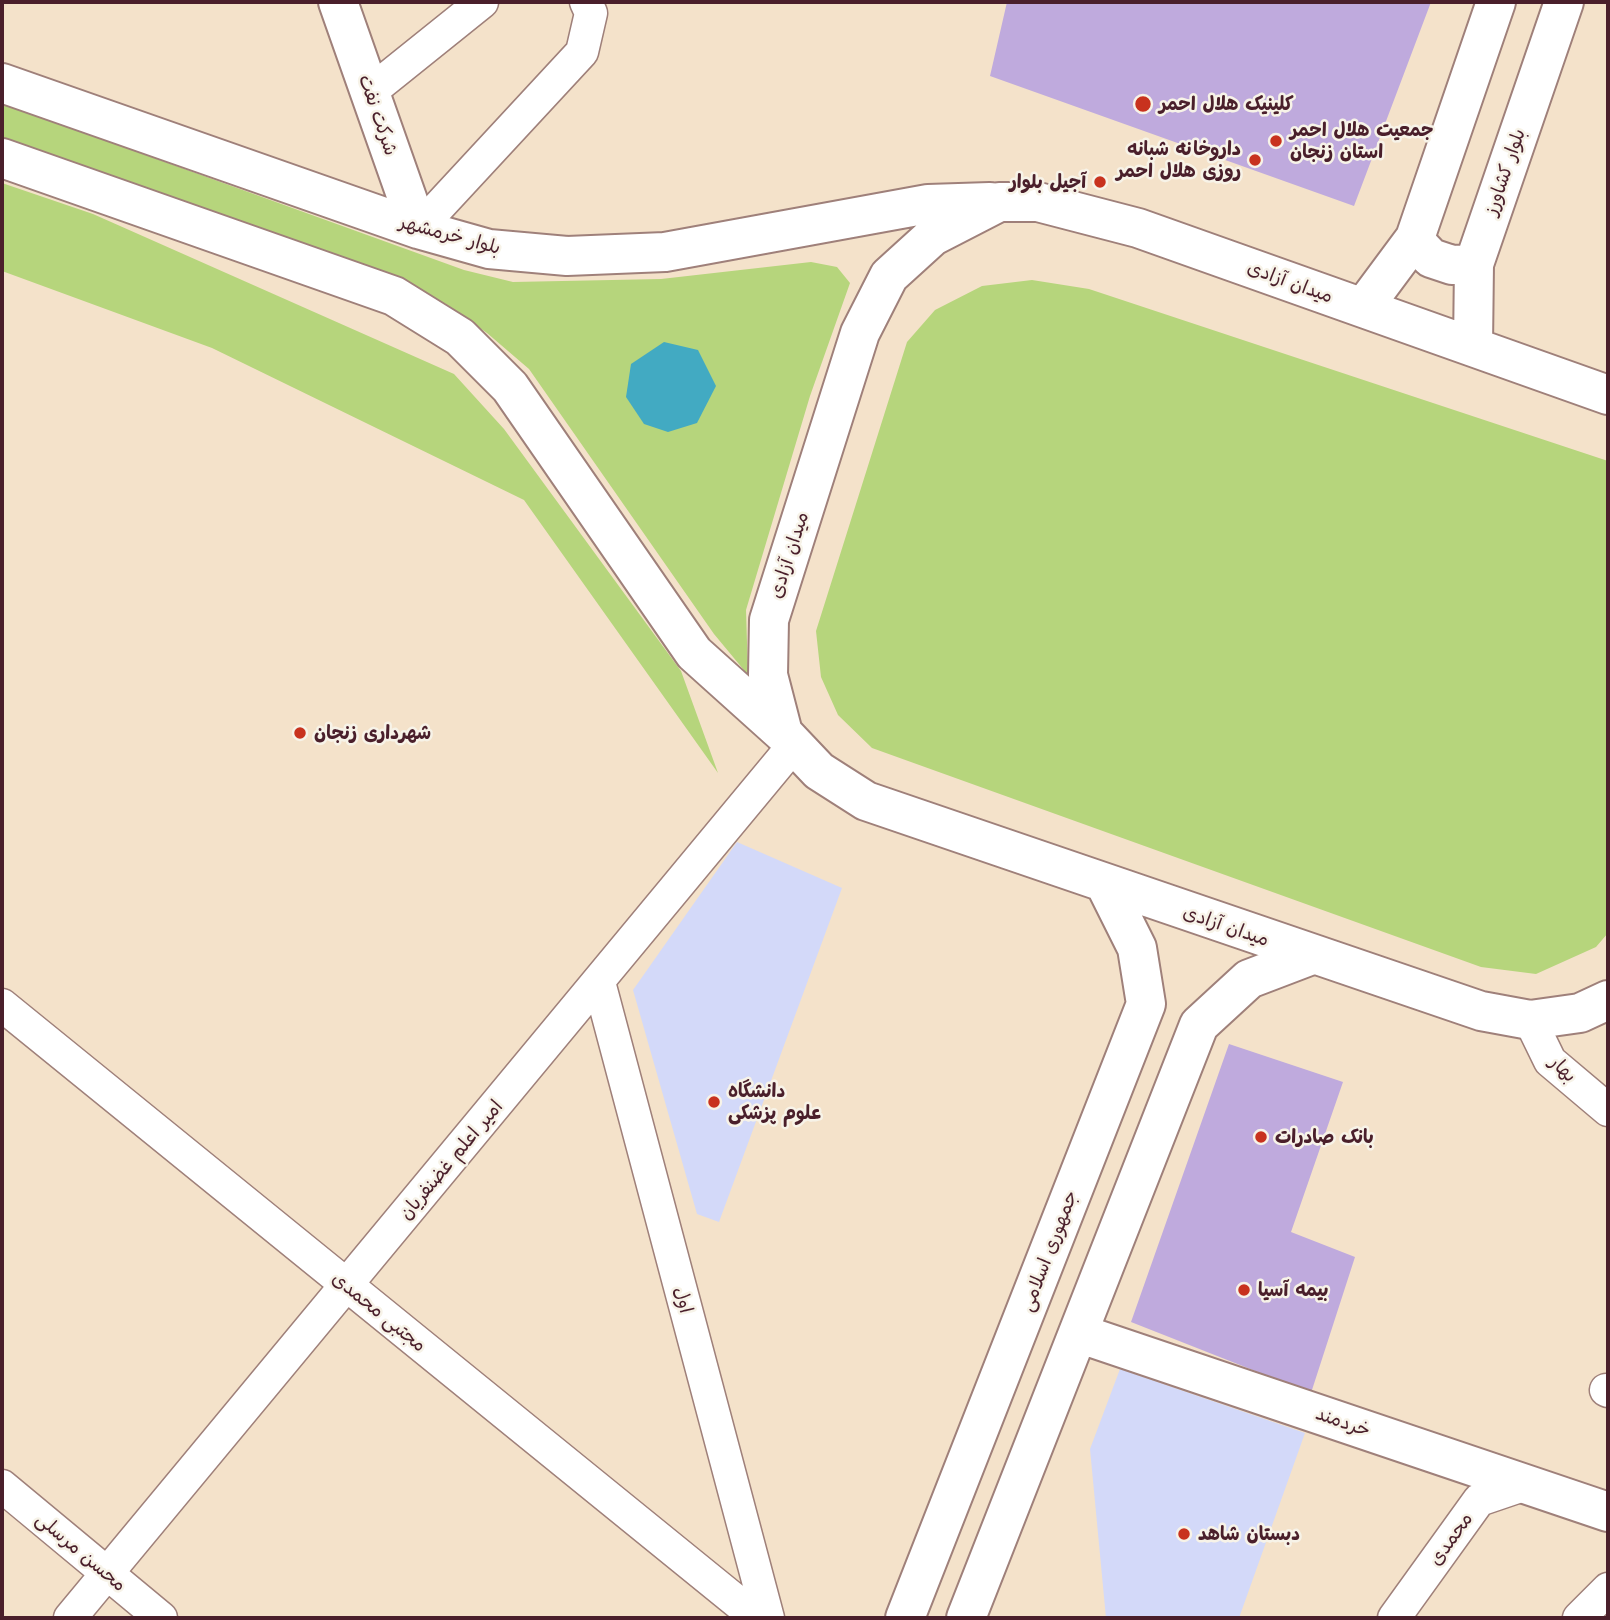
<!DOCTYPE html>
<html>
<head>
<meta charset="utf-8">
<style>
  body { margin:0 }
  #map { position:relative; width:1610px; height:1620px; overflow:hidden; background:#f4e2ca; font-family:Mali,sans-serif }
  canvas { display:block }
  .frame { position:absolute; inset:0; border:4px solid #4a1f2b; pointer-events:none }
</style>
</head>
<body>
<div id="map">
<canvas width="1610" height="1620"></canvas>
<div class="frame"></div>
</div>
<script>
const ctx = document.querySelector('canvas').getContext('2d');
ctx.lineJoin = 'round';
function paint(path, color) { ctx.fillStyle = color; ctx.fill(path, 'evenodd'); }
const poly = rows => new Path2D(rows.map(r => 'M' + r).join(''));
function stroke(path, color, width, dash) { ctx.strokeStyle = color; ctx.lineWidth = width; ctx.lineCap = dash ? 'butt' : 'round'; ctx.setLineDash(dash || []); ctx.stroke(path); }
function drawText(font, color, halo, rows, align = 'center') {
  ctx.font = font + ' Mali,"Playpen Sans Arabic",sans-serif'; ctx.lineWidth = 5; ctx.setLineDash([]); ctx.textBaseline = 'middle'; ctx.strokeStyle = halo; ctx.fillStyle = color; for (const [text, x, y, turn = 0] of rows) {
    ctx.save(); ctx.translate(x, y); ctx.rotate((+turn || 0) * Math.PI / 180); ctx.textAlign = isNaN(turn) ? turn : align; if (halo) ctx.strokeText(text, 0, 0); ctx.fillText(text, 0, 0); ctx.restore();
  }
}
const built = poly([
  [737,842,842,888,719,1222,697,1214,633,990],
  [1120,1369,1305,1433,1239,1618,1106,1618,1090,1449]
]);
const green = poly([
  [2,103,464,270,513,282,661,279,811,262,837,267,850,283,810,396,746,610,748,675,714,634,529,369,487,333,446,304,379,273,2,141],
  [2,183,93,214,454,374,504,429,681,671,718,773,524,500,212,348,2,271],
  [1032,280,1089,289,1608,461,1608,933,1596,947,1536,974,1481,967,872,748,838,715,821,677,816,631,907,342,935,310,982,286]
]);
const water = poly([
  [664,342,698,350,716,386,697,423,668,432,644,424,626,397,631,364]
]);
const building = poly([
  [1007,2,1431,2,1354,206,990,76],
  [1229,1044,1343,1082,1291,1232,1355,1257,1311,1393,1131,1322]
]);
const street = poly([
  [370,92,482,2],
  [418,229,582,52,591,13,586,2],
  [599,982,768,1618],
  [2,1005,757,1618],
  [1530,1020,1550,1061,1608,1110],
  [1606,1390,1608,1391],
  [2,1486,161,1618],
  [70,1618,794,745],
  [1394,1618,1479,1500,1526,1484],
  [1579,1618,1608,1589]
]);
const secondary = poly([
  [338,2,418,229],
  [2,83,418,229,489,249,567,256,665,252,928,204,990,202],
  [2,158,394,296,460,337,510,387,694,653,783,733],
  [1414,240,1431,258,1452,265,1474,264],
  [1363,308,1415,238,1496,2],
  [1473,346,1474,264,1564,2],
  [1608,395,1138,228,1038,202,999,202,933,236,889,276,860,333,769,620,768,675,783,733,819,771,866,801,1481,1011,1530,1020,1580,1013,1608,1000],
  [1078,1333,1608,1512],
  [905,1618,1146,1004,1137,948,1105,884],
  [966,1618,1199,1025,1249,979,1312,955]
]);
const markers = [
  [1143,104,9,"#c8321e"],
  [1276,141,7,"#c8321e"],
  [1255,160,7,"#c8321e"],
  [1100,182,7,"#c8321e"],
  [300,733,7,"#c8321e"],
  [714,1102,7,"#c8321e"],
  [1261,1137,7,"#c8321e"],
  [1244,1290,7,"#c8321e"],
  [1184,1534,7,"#c8321e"]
];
const poiNames = [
  ["کلینیک هلال احمر",1159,104],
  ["جمعیت هلال احمر",1290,130],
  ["استان زنجان",1290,152],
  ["داروخانه شبانه",1241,149,"right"],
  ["روزی هلال احمر",1241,171,"right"],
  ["آجیل بلوار",1086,182,"right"],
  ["شهرداری زنجان",314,733],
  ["دانشگاه",728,1091],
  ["علوم پزشکی",728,1113],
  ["بانک صادرات",1275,1137],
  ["بیمه آسیا",1258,1290],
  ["دبستان شاهد",1198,1534]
];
const streetNames = [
  ["شرکت نفت",378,115,71],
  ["بلوار کشاورز",1505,172,-71],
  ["بلوار خرمشهر",450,235,15],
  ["میدان آزادی",1290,282,20],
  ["میدان آزادی",789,555,-72],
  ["میدان آزادی",1226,926,19],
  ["بهار",1563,1069,44],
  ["امیر اعلم غضنفریان",451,1160,-50],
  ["جمهوری اسلامی",1049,1251,-69],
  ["اول",683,1300,75],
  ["مجتبی محمدی",379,1312,39],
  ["خردمند",1343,1422,19],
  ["محمدی",1451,1539,-54],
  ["محسن مرسلی",81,1552,40]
];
paint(built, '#d3d9f9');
paint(green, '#b6d57c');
paint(water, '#42aac2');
paint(building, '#bfaadd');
stroke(street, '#9f807a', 35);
stroke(secondary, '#9f807a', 42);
stroke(street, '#fff', 32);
stroke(secondary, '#fff', 38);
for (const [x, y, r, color] of markers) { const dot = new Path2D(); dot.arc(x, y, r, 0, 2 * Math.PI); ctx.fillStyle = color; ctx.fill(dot); stroke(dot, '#f7f3e8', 2.5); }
drawText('bold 19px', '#4a1f2b', '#f7f3e8', poiNames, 'left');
drawText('19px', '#4a1f2b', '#f7f3e8', streetNames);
</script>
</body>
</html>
